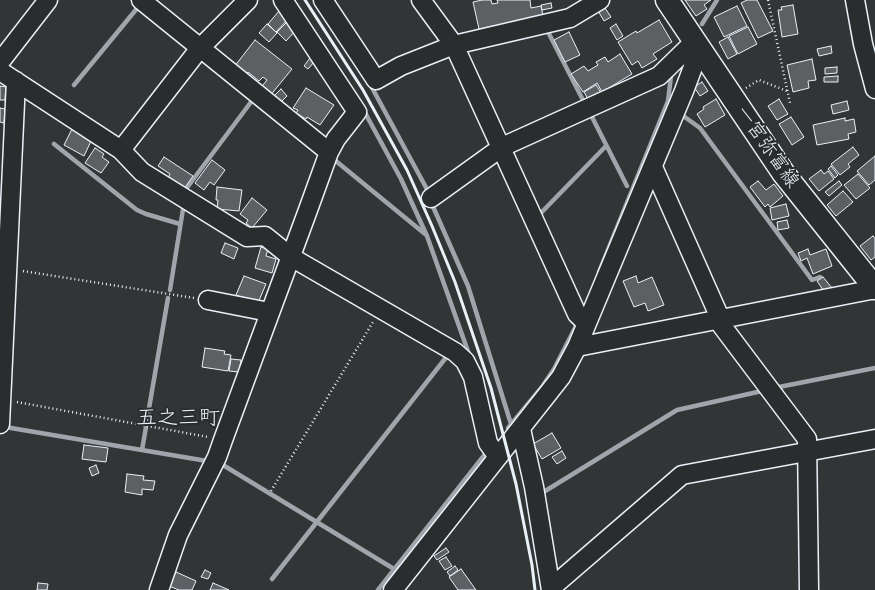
<!DOCTYPE html>
<html>
<head>
<meta charset="utf-8">
<style>
  body { margin:0 }
  canvas { display:block; background:#323536 }
</style>
</head>
<body>
<canvas width="875" height="590"></canvas>
<script>
const ctx = document.querySelector('canvas').getContext('2d');
ctx.lineJoin = 'round';
const poly = rows => new Path2D(rows.map(r => 'M' + r).join(''));
function stroke(path, color, width, dash) { ctx.strokeStyle = color; ctx.lineWidth = width; ctx.lineCap = dash ? 'butt' : 'round'; ctx.setLineDash(dash || []); ctx.stroke(path); }
function paint(path, color) { ctx.fillStyle = color; ctx.fill(path, 'evenodd'); }
function drawText(font, color, halo, rows, align = 'center') {
  ctx.font = font + ' Caveat,"Klee One",sans-serif'; ctx.lineWidth = 4; ctx.setLineDash([]); ctx.textBaseline = 'middle'; ctx.strokeStyle = halo; ctx.fillStyle = color; for (const [text, x, y, turn = 0] of rows) {
    ctx.save(); ctx.translate(x, y); ctx.rotate((+turn || 0) * Math.PI / 180); ctx.textAlign = isNaN(turn) ? turn : align; if (halo) ctx.strokeText(text, 0, 0); ctx.fillText(text, 0, 0); ctx.restore();
  }
}
const stream = poly([
  [702,24,717,0],
  [546,28,585,104],
  [370,84,429,193],
  [74,85,139,6],
  [363,109,401,179,427,236,470,357],
  [590,113,627,186],
  [682,115,700,128,812,280,820,277],
  [54,144,137,210,146,214,180,224],
  [331,157,425,234],
  [186,189,254,98],
  [431,202,468,286,511,424],
  [538,216,606,146],
  [599,272,668,101,671,76],
  [170,290,184,203],
  [779,387,875,368],
  [147,420,168,298],
  [5,427,207,461],
  [508,428,542,387,554,369,575,328],
  [142,450,146,427],
  [218,462,394,569],
  [542,493,677,410,762,391],
  [272,579,448,355],
  [378,590,486,453]
]);
const building = poly([
  [482,0,491,0,492,4,498,3,497,0,530,0,531,8,541,6,544,20,495,30,494,26,479,29,473,2,482,0],
  [685,0,711,0,704,5,707,9,696,16,685,0],
  [747,0,757,0,773,31,758,38,741,3,747,0],
  [551,3,552,8,542,10,541,5,551,3],
  [603,5,611,17,604,21,597,9,603,5],
  [793,5,798,34,782,37,778,10,782,10,781,7,793,5],
  [737,6,747,26,724,37,714,17,737,6],
  [279,11,288,19,276,32,268,24,279,11],
  [659,20,672,42,653,54,657,59,642,68,638,61,632,65,618,42,636,31,637,33,659,20],
  [288,21,297,29,286,41,277,32,288,21],
  [267,24,277,33,269,42,259,33,267,24],
  [616,24,623,36,617,40,610,28,616,24],
  [748,27,757,44,738,54,729,36,748,27],
  [569,32,580,55,565,62,554,40,569,32],
  [728,37,737,54,728,59,719,42,728,37],
  [255,40,292,69,269,97,259,90,267,80,263,77,259,81,248,72,245,76,234,67,255,40],
  [831,46,832,53,819,56,817,49,831,46],
  [620,54,632,74,602,92,597,83,583,92,571,74,584,66,588,71,598,65,596,62,605,57,608,62,620,54],
  [310,58,314,62,308,69,304,66,310,58],
  [812,59,816,80,808,81,809,88,793,92,787,65,812,59],
  [837,67,837,73,825,74,825,68,837,67],
  [838,76,838,82,824,82,824,77,838,76],
  [702,82,708,91,700,96,694,87,702,82],
  [596,85,604,97,591,104,584,92,596,85],
  [0,86,6,87,5,100,0,100,0,86],
  [306,88,334,105,320,125,307,117,306,119,296,113,298,110,293,108,306,88],
  [281,89,287,96,278,105,272,98,281,89],
  [716,99,725,115,705,127,697,114,704,109,703,107,716,99],
  [779,99,788,114,777,120,768,106,779,99],
  [847,101,849,110,833,114,831,105,847,101],
  [0,108,5,109,4,123,0,122,0,108],
  [791,117,804,137,792,145,779,124,791,117],
  [845,118,845,121,854,119,856,132,848,134,849,139,817,145,813,125,845,118],
  [72,129,92,139,84,156,64,145,72,129],
  [853,147,859,155,848,164,850,167,840,175,831,164,853,147],
  [95,148,104,154,102,157,109,162,101,173,85,163,95,148],
  [875,156,875,180,869,185,857,171,875,156],
  [164,157,193,176,184,189,168,178,170,174,158,166,164,157],
  [212,160,225,170,214,185,210,182,204,190,195,183,212,160],
  [831,166,838,175,835,178,828,169,831,166],
  [821,170,824,174,828,171,834,179,819,191,809,179,821,170],
  [858,174,870,188,856,199,844,185,858,174],
  [758,181,766,190,774,184,783,196,770,207,768,204,765,207,750,187,758,181],
  [839,181,842,185,829,196,825,192,839,181],
  [217,187,242,190,239,211,217,209,218,200,216,200,217,187],
  [843,191,853,202,836,216,827,205,843,191],
  [252,198,267,210,252,228,246,223,248,220,240,214,252,198],
  [786,204,789,216,772,220,770,208,786,204],
  [787,220,789,228,778,230,777,222,787,220],
  [873,236,875,238,875,257,871,260,860,246,873,236],
  [225,243,238,248,234,259,221,253,225,243],
  [261,247,268,249,266,256,276,259,272,273,255,268,261,247],
  [808,249,810,255,826,249,832,266,813,274,807,258,801,261,798,253,808,249],
  [244,276,266,284,258,303,236,295,244,276],
  [636,276,638,283,652,277,664,305,648,311,645,303,634,307,623,281,636,276],
  [823,277,832,288,825,293,817,281,823,277],
  [205,348,225,351,224,354,231,355,228,371,202,367,205,348],
  [231,359,241,360,239,372,229,371,231,359],
  [552,433,561,448,542,459,533,444,552,433],
  [84,445,108,448,106,462,82,459,84,445],
  [562,451,566,458,557,464,552,457,562,451],
  [96,465,99,473,92,476,89,468,96,465],
  [127,474,144,476,143,480,155,481,153,490,142,489,142,495,125,492,127,474],
  [446,548,449,552,437,560,434,556,446,548],
  [446,557,452,566,445,570,439,561,446,557],
  [455,566,458,570,450,576,447,572,455,566],
  [461,569,476,590,458,590,449,577,461,569],
  [205,570,211,573,208,579,201,577,205,570],
  [176,572,196,581,192,590,179,590,169,586,176,572],
  [38,583,48,584,47,590,37,590,38,583],
  [213,583,229,590,210,590,213,583]
]);
const path = poly([
  [768,0,790,103],
  [746,88,759,80,787,91],
  [23,271,194,298],
  [17,402,208,437],
  [271,491,373,322]
]);
const minor = poly([
  [141,0,329,152],
  [323,0,376,80,401,66,454,45,570,18,600,0],
  [421,0,454,45,577,314,586,323],
  [855,0,863,44,875,89],
  [0,62,48,0],
  [0,71,121,150,142,172,247,237,265,236,291,257,455,352,465,361,473,377,488,443,498,457],
  [121,150,200,48,248,0],
  [653,167,720,318,722,326,807,439,809,590],
  [208,300,269,312],
  [577,347,875,289],
  [0,424,16,81],
  [521,429,534,487,551,590],
  [551,588,682,475,875,439],
  [159,590,178,535,217,457,223,440,308,210,329,152,336,139,357,112,283,0],
  [393,590,561,377,577,347,684,91,693,67,695,41,659,76,502,147,431,198]
]);
const major = poly([
  [667,0,784,174,875,288]
]);
const rail = poly([
  [305,0,363,90,407,170,432,226,455,282,491,388,516,484,532,565,535,590]
]);
const streetNames = [
  ["一宮弥富線",767,147,55]
];
const quarterNames = [
  ["五之三町",178,418]
];
stroke(stream, '#9fa5aa', 4.5);
paint(building, '#5c6063');
stroke(building, '#e8f1f8', 1);
stroke(minor, '#e8f1f8', 21);
stroke(major, '#e8f1f8', 25);
stroke(path, '#e8f1f8', 2.5, [1, 3]);
stroke(minor, '#2a2d2e', 18);
stroke(major, '#2a2d2e', 22);
stroke(rail, '#e8f1f8', 3);
drawText('19px', '#e8f1f8', '#2a2d2e', streetNames);
drawText('21px', '#e8f1f8', '#2a2d2e', quarterNames);
</script>
</body>
</html>
